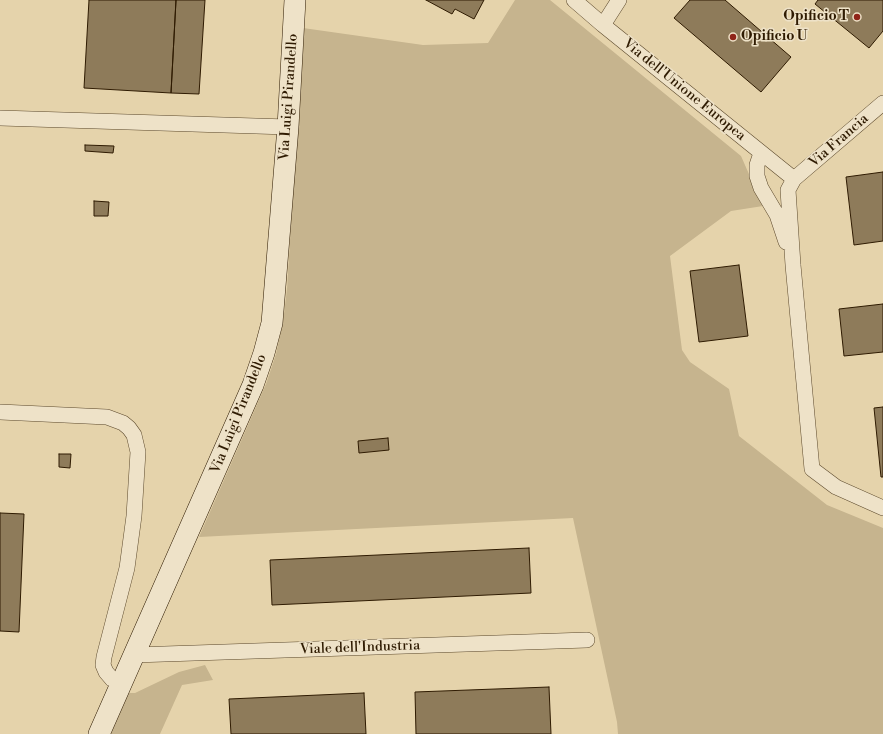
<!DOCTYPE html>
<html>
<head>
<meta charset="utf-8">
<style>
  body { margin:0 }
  canvas { display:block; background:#e5d3ab }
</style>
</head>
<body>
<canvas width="883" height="734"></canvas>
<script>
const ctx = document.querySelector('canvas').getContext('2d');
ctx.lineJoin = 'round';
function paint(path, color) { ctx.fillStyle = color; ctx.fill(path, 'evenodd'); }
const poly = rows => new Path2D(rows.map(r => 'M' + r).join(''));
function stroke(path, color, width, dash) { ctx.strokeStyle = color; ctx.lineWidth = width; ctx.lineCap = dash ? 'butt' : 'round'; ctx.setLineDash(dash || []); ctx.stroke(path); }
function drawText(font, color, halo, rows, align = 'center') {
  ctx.font = font + ' "Libre Bodoni",serif'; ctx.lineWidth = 3; ctx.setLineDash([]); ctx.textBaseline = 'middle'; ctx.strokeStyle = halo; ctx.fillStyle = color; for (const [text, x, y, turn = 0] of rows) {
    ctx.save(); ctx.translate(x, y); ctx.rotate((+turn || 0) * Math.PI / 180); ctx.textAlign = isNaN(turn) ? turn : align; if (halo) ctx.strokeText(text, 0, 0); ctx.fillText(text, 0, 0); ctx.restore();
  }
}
const green = poly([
  [515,0,550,0,741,156,763,206,731,211,670,256,682,350,690,362,729,389,739,436,827,505,883,528,883,734,618,734,617,722,573,518,199,537,266,384,276,354,283,322,287,289,303,28,423,45,488,43],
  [205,665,213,680,182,685,160,734,109,734,127,693,135,693,179,672]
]);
const building = poly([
  [89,0,176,0,171,93,84,88,89,0],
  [176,0,205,0,199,94,171,93,176,0],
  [426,0,484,0,474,19,455,9,452,14,426,0],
  [690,0,725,0,791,57,761,92,674,18,690,0],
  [818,0,883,0,883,31,869,48,815,4,818,0],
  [85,145,114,146,113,153,85,151,85,145],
  [883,172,883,241,854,245,846,177,883,172],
  [94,201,109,202,108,216,94,216,94,201],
  [739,265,748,336,699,342,690,271,739,265],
  [883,304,883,352,844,356,839,309,883,304],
  [883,407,883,477,881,477,874,408,883,407],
  [388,438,389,450,359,453,358,441,388,438],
  [59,454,71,454,70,468,59,467,59,454],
  [0,513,24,514,19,632,0,631,0,513],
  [529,548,531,593,272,605,270,560,529,548],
  [549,687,551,734,416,734,415,692,549,687],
  [364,693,366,734,231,734,229,699,364,693]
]);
const street = poly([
  [574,0,603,25,794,179],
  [603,25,619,0],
  [883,103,794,179,788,190,793,265,812,469,836,487,883,508],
  [0,118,288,127],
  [761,153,757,165,757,176,761,188,777,215,786,242],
  [0,412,107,417,123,423,129,428,134,435,138,452,134,516,127,568,104,657,103,665,106,672,112,679,121,683],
  [134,655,587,640]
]);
const secondary = poly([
  [99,734,253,385,264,353,272,323,288,127,295,0]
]);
const markers = [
  [857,17,4,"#8f2418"],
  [733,37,4,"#8f2418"]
];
const poiNames = [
  ["Opificio T",849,17],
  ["Opificio U",741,37,"left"]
];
const streetNames = [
  ["Via dell'Unione Europea",684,90,39],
  ["Via Luigi Pirandello",289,97,-86],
  ["Via Francia",839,141,-41],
  ["Via Luigi Pirandello",239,414,-68],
  ["Viale dell'Industria",360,648,-2]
];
paint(green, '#c6b48e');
paint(building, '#8e7b5a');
stroke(building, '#2f1b02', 1);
stroke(street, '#5c492c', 16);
stroke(secondary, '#2f1b02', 22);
stroke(street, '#eee2c8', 15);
stroke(secondary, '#eee2c8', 21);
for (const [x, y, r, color] of markers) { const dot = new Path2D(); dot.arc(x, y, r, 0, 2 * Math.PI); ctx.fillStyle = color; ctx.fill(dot); stroke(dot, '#eee2c8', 1.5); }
drawText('bold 14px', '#2f1b02', '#eee2c8', poiNames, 'right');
drawText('14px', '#2f1b02', '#eee2c8', streetNames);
</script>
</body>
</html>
